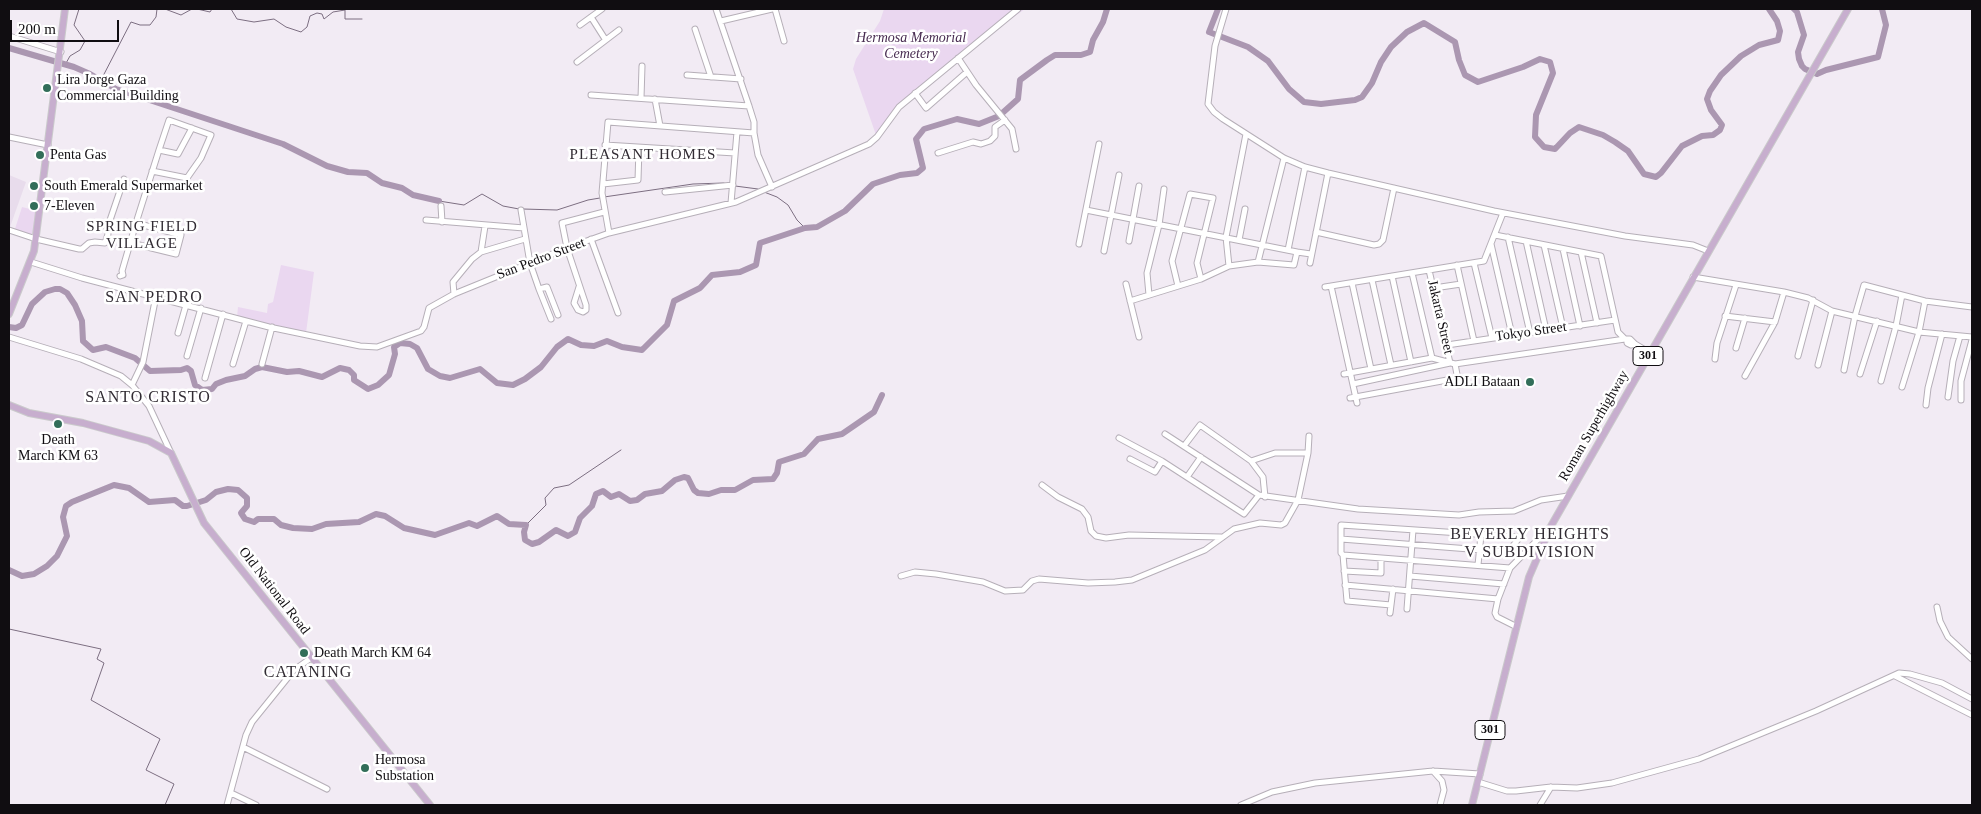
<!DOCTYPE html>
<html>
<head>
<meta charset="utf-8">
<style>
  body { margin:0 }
  #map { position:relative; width:1981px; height:814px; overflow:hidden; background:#f2ebf4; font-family:Georgia,serif }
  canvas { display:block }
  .frame { position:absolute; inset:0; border:10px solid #100d11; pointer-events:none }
  .scale { position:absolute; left:10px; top:20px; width:109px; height:22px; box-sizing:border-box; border:2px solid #100d11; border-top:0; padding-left:6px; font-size:15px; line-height:18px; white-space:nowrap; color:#100d11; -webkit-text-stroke:4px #fff; paint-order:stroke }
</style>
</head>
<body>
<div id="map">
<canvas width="1981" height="814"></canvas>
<div class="frame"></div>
<div class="scale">200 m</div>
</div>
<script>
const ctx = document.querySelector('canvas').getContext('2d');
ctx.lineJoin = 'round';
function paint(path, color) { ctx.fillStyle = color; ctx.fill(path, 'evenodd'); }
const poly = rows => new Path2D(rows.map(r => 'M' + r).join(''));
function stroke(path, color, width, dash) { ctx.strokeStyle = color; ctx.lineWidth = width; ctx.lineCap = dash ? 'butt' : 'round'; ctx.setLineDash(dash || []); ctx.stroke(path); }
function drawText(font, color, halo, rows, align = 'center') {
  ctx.font = font + ' Georgia,serif'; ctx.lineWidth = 5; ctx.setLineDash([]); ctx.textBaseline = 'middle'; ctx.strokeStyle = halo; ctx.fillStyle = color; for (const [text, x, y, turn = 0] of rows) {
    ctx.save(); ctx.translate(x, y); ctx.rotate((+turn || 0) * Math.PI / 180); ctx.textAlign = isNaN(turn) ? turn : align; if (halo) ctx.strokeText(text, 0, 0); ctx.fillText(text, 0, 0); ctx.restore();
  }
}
const built = poly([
  [9,175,26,182,10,227,9,227]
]);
const green = poly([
  [884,9,1025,9,960,55,898,107,876,135,853,69,856,59,880,21],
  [22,207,38,211,33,236,15,229],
  [281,265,314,272,306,333,237,317,238,307,267,313,268,304,273,302]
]);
const stream = poly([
  [165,9,181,15,192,9],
  [197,9,210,12,212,9],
  [231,9,237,19,254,22,274,19,286,27,301,32,307,27,310,16,317,13,322,14,324,19,333,12,345,10,345,19,362,19],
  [65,65,70,56,80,50,85,41,74,25,79,9],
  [101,80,131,22,140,25,150,25,156,17,157,9,159,9],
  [735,186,758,189],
  [764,192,777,197,788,205,797,220,805,228],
  [604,197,693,184,724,183],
  [439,201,464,205,482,194,503,206,519,209],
  [523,209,557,210,588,200,600,198],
  [526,525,546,505,545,498,554,488,569,485,621,450],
  [9,629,101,649,97,659,104,663,91,700,160,739,146,770,174,784,165,805]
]);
const river = poly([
  [1218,9,1209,32,1248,47,1268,61,1289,89,1304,102,1321,104,1355,100,1362,97,1372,83,1381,62,1391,47,1407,32,1424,23,1455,42,1459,60,1465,75,1478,82,1523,67,1540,59,1550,62,1553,73,1536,115,1535,137,1544,147,1555,149,1570,133,1579,127,1603,135,1615,142,1628,151,1644,174,1656,177,1661,173,1682,146,1702,136,1713,135,1720,130,1722,125,1711,110,1707,99,1710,91,1721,75,1741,56,1759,45,1778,40,1780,31,1777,21,1769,9],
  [1794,9,1797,12,1804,35,1798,52,1799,59,1802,66,1805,69,1817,74,1826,70,1878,57,1886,25,1882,9],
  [9,48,74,67,90,74,116,89,283,144,327,166,348,172,367,173,382,183,402,188,413,195,439,201],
  [9,327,16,328,22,325,32,304,45,292,55,289,60,289,67,293,75,305,82,321,83,341,93,350,106,347,135,358,150,371,181,370,187,368,191,371,195,385,202,390,212,389,216,384,226,380,245,376,255,369,262,367,287,372,299,371,322,377,340,368,349,370,354,375,354,380,368,389,378,385,389,375,395,354,394,347,400,343,410,344,417,348,428,369,440,376,450,378,480,369,497,383,513,385,525,379,541,367,557,347,568,339,581,345,594,346,607,341,622,347,642,350,667,325,674,301,700,288,712,275,740,272,756,265,760,243,805,228,817,227,845,211,873,184,900,175,917,173,923,168,916,139,924,129,957,119,979,124,999,116,1018,99,1020,80,1047,60,1055,55,1081,55,1090,52,1093,40,1103,22,1107,9],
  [9,570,22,576,34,574,47,566,57,556,67,536,63,517,66,506,72,502,114,485,129,488,149,502,175,500,183,506,187,506,206,500,216,492,228,489,238,490,247,498,247,506,241,513,245,519,254,522,258,519,274,519,281,525,293,528,312,529,326,524,359,522,376,514,385,516,404,528,435,535,469,523,477,526,497,516,509,524,526,525,524,532,525,540,532,544,539,542,556,530,568,536,575,532,580,518,592,506,596,494,603,491,611,497,619,494,630,501,637,500,645,494,662,491,675,480,684,477,688,478,694,490,698,493,709,494,721,490,735,490,753,480,773,479,777,473,779,462,804,454,818,439,842,434,874,412,882,395]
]);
const minor = poly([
  [716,9,749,106,754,122,754,133,758,155,772,187],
  [775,9,784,41],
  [1226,9,1215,46,1208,104,1214,112,1223,119,1284,158,1305,167,1328,173,1494,211,1625,236,1693,245,1708,251],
  [591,17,605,39],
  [721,21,772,9],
  [580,25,602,9],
  [695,29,711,77],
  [9,36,61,52],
  [958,58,976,85,1012,129,1016,149],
  [577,62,619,30],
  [687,75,741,79],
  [915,93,926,108,967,72],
  [591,95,749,106],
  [641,98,642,66],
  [655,99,660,126],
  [9,137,48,145],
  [605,145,735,153],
  [159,150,178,154,192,128],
  [938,153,973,142,981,144,990,141,995,136,995,127,1005,120],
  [603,184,638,180,639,148],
  [665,192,733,185],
  [731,203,737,132],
  [441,206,442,222],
  [521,210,530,263,539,289,547,287,558,315],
  [1086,210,1297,252,1294,265,1258,262,1229,266,1201,279,1130,301],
  [426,220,524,228],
  [9,230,36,239,79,249,82,249,89,243,95,242,105,243,108,234,107,229,124,179],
  [1316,232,1374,245,1379,244,1383,240,1394,188],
  [609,233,602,193,608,122,754,133],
  [1495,235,1601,256,1618,332,1625,339],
  [1508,237,1530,333],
  [591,239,618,313],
  [1239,240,1245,209],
  [1129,241,1139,186],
  [1526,241,1546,330],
  [131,243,176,254,181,235,136,223],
  [1079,244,1099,144],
  [1491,244,1512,335],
  [1544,245,1563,328],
  [1563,249,1580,326],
  [1288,250,1305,167],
  [1104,251,1119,175],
  [481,252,485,226],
  [1297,252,1311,254],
  [1581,252,1597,323],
  [31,262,82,278,269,327,360,346,377,347,421,331,424,327,429,308,454,294,567,248,609,233,736,202,869,144,877,137,899,107,1018,9],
  [1258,262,1284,158],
  [1310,263,1328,173],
  [1474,263,1492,338],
  [1457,265,1474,341],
  [1229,266,1226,237,1246,134],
  [1412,273,1432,358],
  [120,276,123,275,122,271,136,223,159,150,169,120,211,135,201,158,187,178,152,171],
  [1392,276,1411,362],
  [1693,277,1784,292,1808,298,1832,311,1919,332,1972,337],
  [1372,280,1391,365],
  [1352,283,1371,369],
  [1126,284,1139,337],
  [1178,286,1172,261,1190,194,1213,198,1197,263,1201,279],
  [1331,286,1357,403],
  [579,287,574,303,578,310,583,312,586,310,586,305,567,248,562,223,604,212],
  [1325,287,1484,261,1503,213],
  [1434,288,1461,284],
  [539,289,551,319],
  [454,294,453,282,472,259,481,252,525,239],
  [1149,295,1147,273,1159,225,1164,189],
  [1725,316,1775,322],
  [178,333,186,305],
  [9,337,81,359,121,376,132,385,149,406,171,453],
  [1627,340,1627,343,1631,345,1635,344,1650,353],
  [1447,345,1615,320],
  [1736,348,1745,318],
  [187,356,201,308],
  [1798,356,1813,300],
  [1715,359,1717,343,1736,285],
  [233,364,246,321],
  [262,364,272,327],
  [1455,364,1459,385],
  [1818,365,1832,311],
  [1844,370,1855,316,1864,285,1925,301,1972,307],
  [1344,374,1432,358,1455,364,1625,339,1630,339,1635,344],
  [1860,374,1877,321],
  [1745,376,1775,322,1784,292],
  [205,378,223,314],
  [1881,381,1896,326,1902,295],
  [1353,384,1450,363,1429,270],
  [132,385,143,362,156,296],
  [1902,387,1919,332,1925,301],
  [1948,397,1953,361,1960,336],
  [1350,398,1458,378],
  [1961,400,1961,381,1972,340],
  [1926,405,1928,388,1942,334],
  [1165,434,1259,495],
  [1119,438,1162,461,1244,514,1259,495,1358,509,1459,515,1479,512,1514,511,1541,500,1568,496],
  [1184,446,1200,425,1251,461,1263,477,1265,497],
  [1308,453,1309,436],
  [1130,459,1155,472,1162,461],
  [1187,477,1201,457],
  [1042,485,1058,497,1082,509,1088,517,1091,531,1096,536,1106,538,1129,535,1221,537],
  [1341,539,1508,552,1520,537],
  [1343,555,1510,568],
  [1478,565,1481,535],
  [1344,571,1381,573,1381,558],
  [901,576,915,572,936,574,983,582,1005,591,1023,590,1032,581,1039,579,1088,583,1115,582,1132,580,1205,550,1234,529,1260,523,1281,525,1285,523,1298,500,1308,453,1275,453,1251,461],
  [1410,576,1504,584],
  [1345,585,1498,599],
  [1391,605,1347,601,1343,555,1341,553,1341,525,1520,537],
  [1937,607,1940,621,1948,637,1972,659],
  [1407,609,1413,530],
  [1390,613,1393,589],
  [1515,626,1497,617,1495,613,1498,599,1510,568,1548,529],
  [1895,676,1972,715],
  [243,747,327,789],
  [1433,771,1442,781,1444,790,1440,805],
  [1478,782,1507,791,1516,791,1551,787,1577,788,1612,783,1699,759,1816,711,1899,673,1910,674,1942,683,1972,699],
  [231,793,256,805],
  [227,805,246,735,252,722,294,670,311,658],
  [1241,805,1272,792,1315,783,1433,771,1480,774],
  [1540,805,1551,787]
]);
const major = poly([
  [9,314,34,251,65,9],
  [9,405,29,413,83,423,149,441,171,453,204,523,430,805],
  [1472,805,1529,577,1551,526,1848,9]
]);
const markers = [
  [47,88,5,"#326e59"],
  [40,155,5,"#326e59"],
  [34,186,5,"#326e59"],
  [34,206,5,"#326e59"],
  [1530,382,5,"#326e59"],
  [58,424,5,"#326e59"],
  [304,653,5,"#326e59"],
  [365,768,5,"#326e59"]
];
const shields = [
  [1648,356,30],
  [1490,730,30]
];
const shieldNames = [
  ["301",1648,356],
  ["301",1490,730]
];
const parkNames = [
  ["Hermosa Memorial",911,38],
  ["Cemetery",911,54]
];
const poiNames = [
  ["Lira Jorge Gaza",57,80],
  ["Commercial Building",57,96],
  ["Penta Gas",50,155],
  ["South Emerald Supermarket",44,186],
  ["7-Eleven",44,206],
  ["ADLI Bataan",1520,382,"right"],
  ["Death",58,440,"center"],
  ["March KM 63",58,456,"center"],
  ["Death March KM 64",314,653],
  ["Hermosa",375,760],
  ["Substation",375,776]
];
const streetNames = [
  ["San Pedro Street",541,259,-21],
  ["Jakarta Street",1440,317,77],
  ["Tokyo Street",1531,332,-8],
  ["Roman Superhighway",1594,426,-60],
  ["Old National Road",274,591,52]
];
const neighbourhoodNames = [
  ["PLEASANT HOMES",643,155],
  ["SPRING FIELD",142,227],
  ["VILLAGE",142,244]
];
const quarterNames = [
  ["SAN PEDRO",154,298],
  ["SANTO CRISTO",148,398],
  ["BEVERLY HEIGHTS",1530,535],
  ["V SUBDIVISION",1530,553],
  ["CATANING",308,673]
];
paint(built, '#e8dcec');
paint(green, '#ead7f0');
stroke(stream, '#7c6e81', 1);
stroke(river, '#ab97b1', 6);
stroke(minor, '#b6afb8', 7);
stroke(major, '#cacacb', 8);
stroke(minor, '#fff', 5);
stroke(major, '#c7aece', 6);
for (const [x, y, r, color] of markers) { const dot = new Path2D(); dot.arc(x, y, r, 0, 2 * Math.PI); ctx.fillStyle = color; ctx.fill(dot); stroke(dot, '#fff', 2); }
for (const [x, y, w] of shields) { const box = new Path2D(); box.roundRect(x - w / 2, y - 9.5, w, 19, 4); ctx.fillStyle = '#fff'; ctx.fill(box); stroke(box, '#100d11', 1); }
drawText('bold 12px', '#100d11', null, shieldNames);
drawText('italic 14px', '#472b50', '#fff', parkNames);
drawText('14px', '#100d11', '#fff', poiNames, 'left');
drawText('14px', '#100d11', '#fff', streetNames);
ctx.letterSpacing = '1px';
drawText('15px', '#312b33', '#fff', neighbourhoodNames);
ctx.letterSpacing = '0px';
ctx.letterSpacing = '1px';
drawText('16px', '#312b33', '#fff', quarterNames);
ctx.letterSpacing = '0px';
</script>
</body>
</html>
